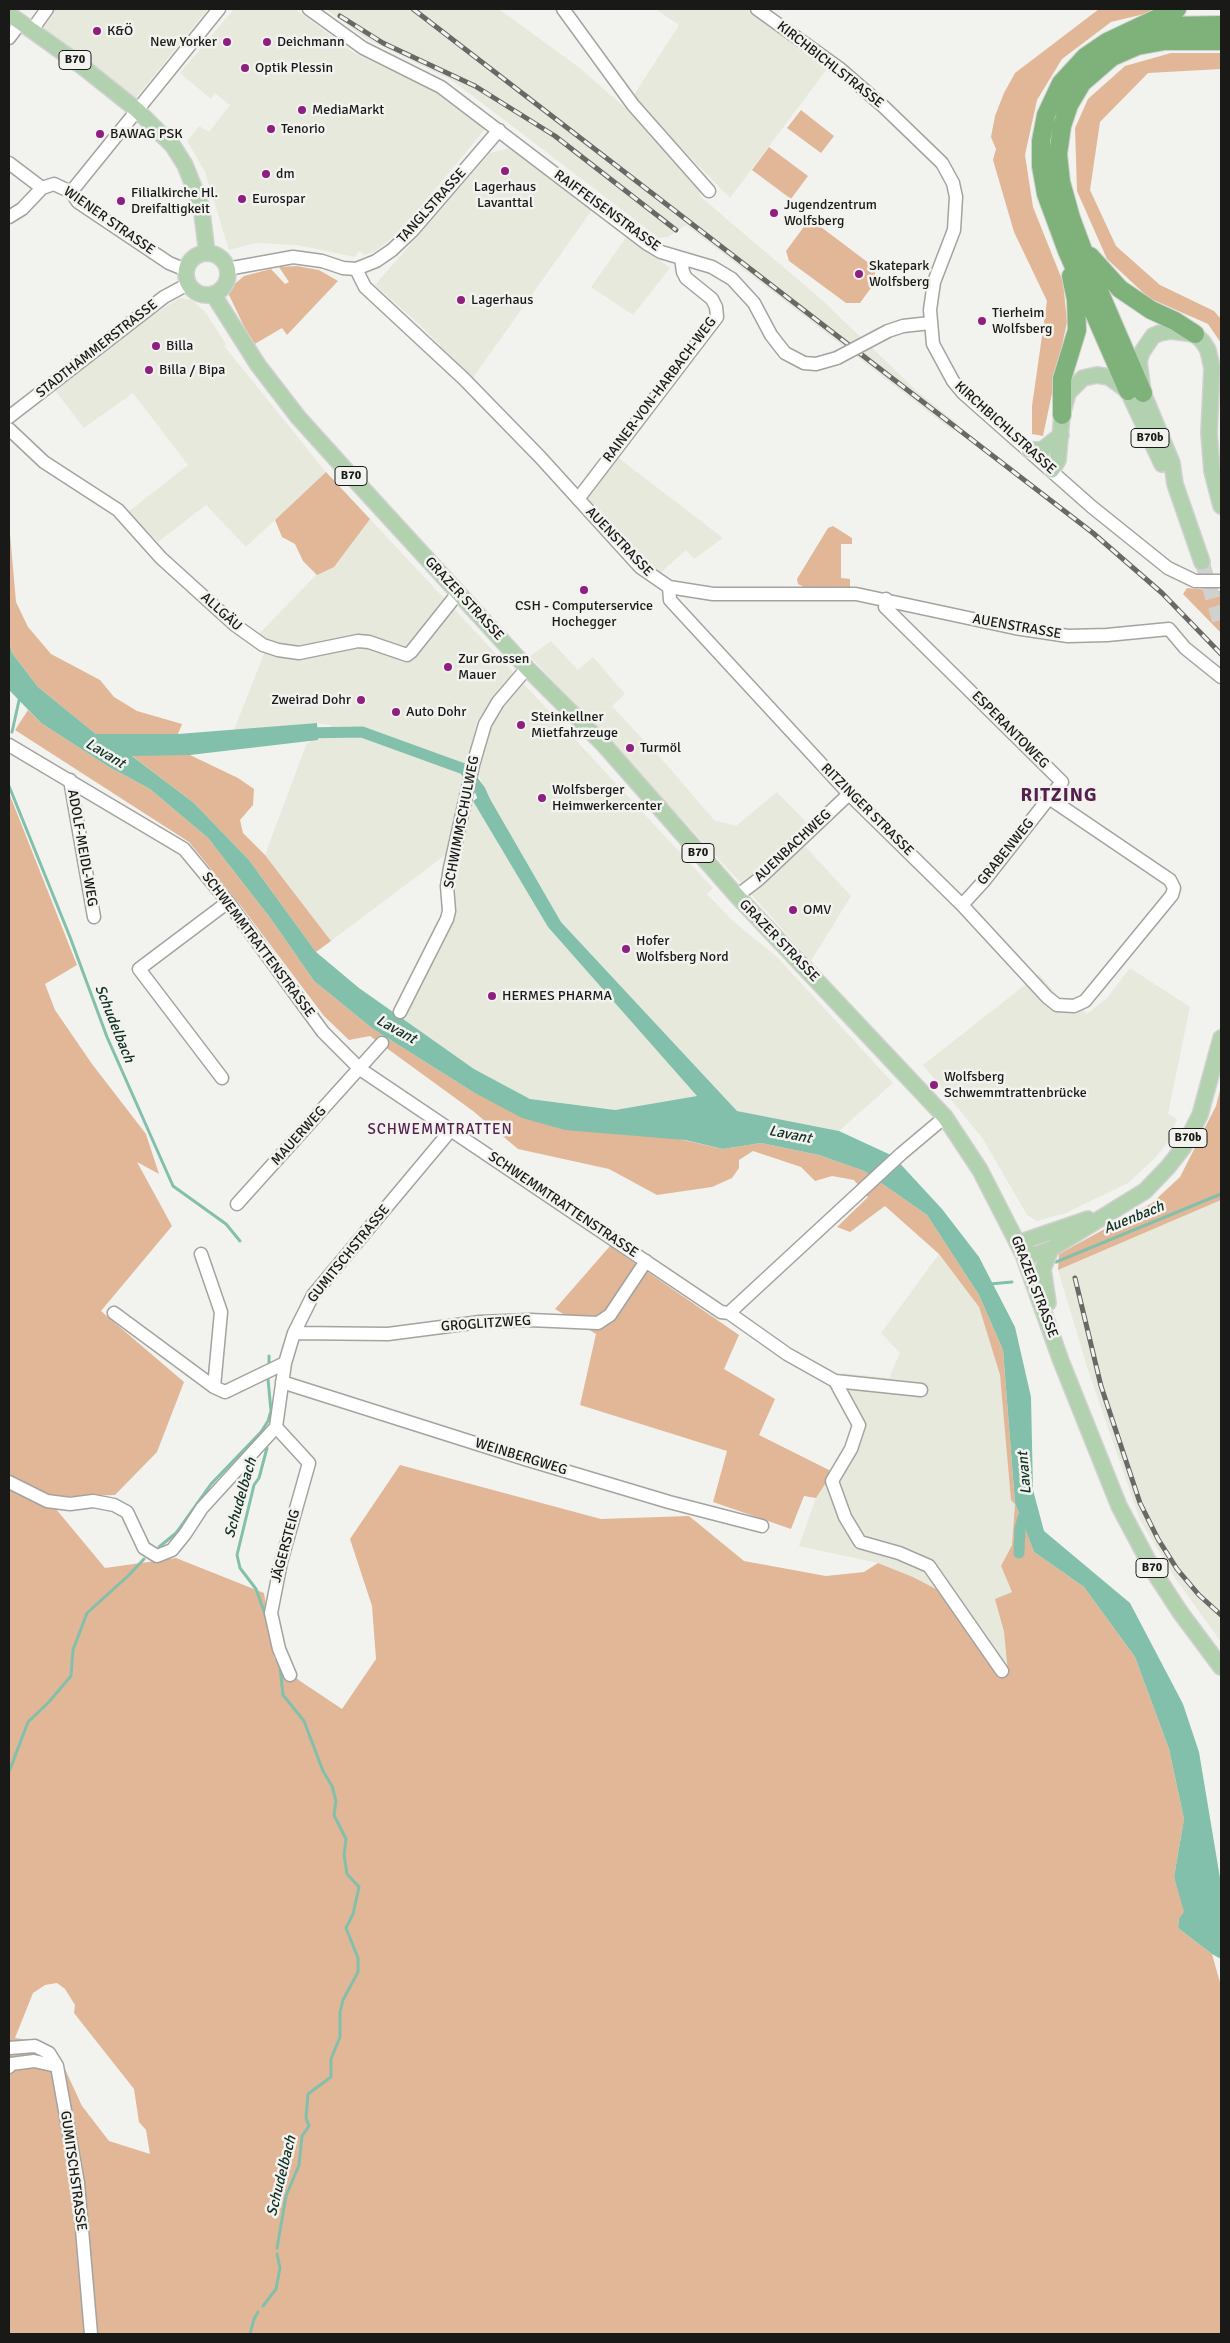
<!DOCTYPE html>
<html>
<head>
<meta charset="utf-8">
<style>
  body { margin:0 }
  #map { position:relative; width:1230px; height:2343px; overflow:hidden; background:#f2f3ef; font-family:Signika,sans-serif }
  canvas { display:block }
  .frame { position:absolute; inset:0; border:10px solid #191917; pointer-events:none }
</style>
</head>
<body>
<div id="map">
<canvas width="1230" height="2343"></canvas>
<div class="frame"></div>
</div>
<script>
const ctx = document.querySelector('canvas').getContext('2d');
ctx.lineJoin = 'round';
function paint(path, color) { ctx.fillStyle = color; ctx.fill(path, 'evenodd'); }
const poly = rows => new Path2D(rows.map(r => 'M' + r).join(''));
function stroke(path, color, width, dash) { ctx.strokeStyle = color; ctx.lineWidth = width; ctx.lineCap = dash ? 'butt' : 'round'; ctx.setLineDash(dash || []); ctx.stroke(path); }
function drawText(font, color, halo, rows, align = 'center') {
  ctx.font = font + ' Signika,sans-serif'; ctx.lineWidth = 5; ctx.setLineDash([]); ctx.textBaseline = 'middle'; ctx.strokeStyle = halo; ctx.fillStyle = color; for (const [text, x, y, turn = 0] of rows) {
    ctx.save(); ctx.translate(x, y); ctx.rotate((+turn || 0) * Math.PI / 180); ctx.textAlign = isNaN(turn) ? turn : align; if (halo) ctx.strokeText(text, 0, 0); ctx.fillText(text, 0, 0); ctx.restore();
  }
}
const built = poly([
  [50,9,208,9,135,99,39,24],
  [234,9,295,9,354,53,437,93,485,129,401,231,374,252,365,255,359,251,355,257,297,245,256,243,229,250,205,172,187,141,199,126,209,132,230,105,215,93,211,99,180,73],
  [326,9,499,9,581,69,638,119,698,183,701,197,823,301,918,392,958,424,953,431,686,225,668,237,659,238,453,81,365,38],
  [655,9,745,9,827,69,730,198,632,98,679,25],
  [510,148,592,210,472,379,420,325,375,285,490,153],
  [627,236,670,268,633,315,591,287],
  [180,298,192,300,206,313,226,344,224,346,326,472,246,547,206,505,158,542,128,512,188,465,133,393,84,428,54,389,136,325],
  [616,456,723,538,694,559,686,550,658,575,584,494],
  [370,519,513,672,477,721,448,853,331,941,265,855,306,745,332,725,317,723,234,730,264,654,258,635],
  [551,641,578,670,593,657,625,694,612,706,666,764,714,820,736,826,777,792,807,823,771,861,741,883,530,656],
  [522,682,713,888,707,894,733,921,776,956,893,1083,839,1131,737,1111,561,922,486,792,477,771,491,723],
  [473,801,548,927,698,1096,615,1110,530,1099,474,1069,400,1018,455,915,453,885,459,853],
  [803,844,851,896,811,961,750,893],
  [1130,968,1190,1007,1168,1114,1177,1119,1168,1142,1155,1158,1128,1183,1066,1213,1037,1221,1027,1215,983,1139,923,1065,1039,974,1060,999,1076,1002,1087,1014,1107,998],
  [1221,1200,1221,1642,1175,1578,1140,1520,1088,1370,1058,1270],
  [939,1254,979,1307,1000,1375,1015,1503,1012,1545,1001,1566,1012,1592,996,1600,1004,1632,1009,1672,1001,1674,936,1589,913,1577,878,1563,799,1546,816,1498,833,1472,855,1431,832,1389,842,1373,889,1378,900,1353,881,1333]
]);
const green = poly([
  [1099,9,1165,9,1111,22,1062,59,1037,100,1025,155,1033,207,1063,282,1067,322,1043,436,1032,434,1032,406,1047,301,1014,232,993,160,996,149,991,137,995,116,1004,93,1015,73],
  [1171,53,1221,53,1221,69,1148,73,1100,122,1090,190,1116,246,1160,285,1214,311,1221,319,1221,343,1208,324,1149,298,1107,259,1077,191,1075,128,1088,99,1125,66],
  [801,110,834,136,821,153,787,128],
  [769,147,808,176,791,199,752,170],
  [806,224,817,224,874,267,876,281,860,303,846,303,789,261,786,251],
  [297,266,319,270,338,281,287,335,282,328,253,345,229,295,230,288,244,276,271,269,285,284,289,282,279,267],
  [326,472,370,519,334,567,317,575,303,561,295,544,282,537,275,520],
  [9,522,16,602,28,627,51,654,100,680,114,697,137,711,182,724,178,734,96,734,38,687,12,653,9,641],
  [833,526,852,538,852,544,841,544,841,578,850,579,850,587,804,587,798,584,797,579,828,528],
  [1187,588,1221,591,1221,633,1183,594],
  [28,710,41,723,109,767,150,789,208,838,271,919,314,981,373,1029,473,1092,723,1149,761,1143,819,1155,864,1171,927,1215,979,1295,1003,1350,1015,1503,1034,1552,1084,1587,1135,1657,1169,1749,1184,1819,1174,1877,1185,1912,1179,1918,1178,1928,1212,1954,1221,1986,1221,2334,9,2334,9,793,77,965,45,984,55,1010,92,1064,146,1134,159,1174,137,1162,172,1226,101,1311,184,1382,157,1452,115,1495,46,1497,105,1568,176,1558,264,1593,274,1658,300,1681,342,1709,376,1659,372,1606,350,1539,400,1465,601,1519,689,1516,744,1561,826,1576,864,1572,878,1563,913,1577,936,1589,1001,1674,1008,1672,1004,1632,995,1599,1012,1592,1001,1566,1012,1545,1015,1504,1011,1500,1000,1375,979,1307,939,1254,885,1206,850,1232,837,1227,868,1197,854,1180,832,1176,815,1181,801,1167,753,1151,739,1160,739,1168,732,1178,712,1187,657,1195,609,1169,518,1149,473,1111,370,1036,349,1040,324,1016,241,906,189,842,15,730],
  [57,1983,65,1989,75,2005,74,2013,134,2089,139,2122,146,2130,150,2154,109,2141,82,2106,59,2056,42,2042,15,2038,33,1993,45,1985],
  [131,755,190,755,238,778,254,789,253,805,240,820,243,833,265,855,331,941,316,952,249,860,194,803],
  [1221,1086,1221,1200,1058,1270,1059,1254,1152,1203,1180,1177,1216,1106],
  [610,1246,739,1335,724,1369,775,1399,759,1435,833,1472,816,1498,804,1496,791,1529,713,1502,727,1451,580,1405,596,1334,555,1309]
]);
const water = poly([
  [9,641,12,653,38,687,96,734,178,734,317,723,318,740,190,755,132,756,194,803,249,860,316,952,359,988,474,1069,530,1099,615,1110,697,1096,548,927,473,801,486,792,561,922,737,1111,839,1131,893,1156,942,1209,979,1257,1015,1327,1031,1397,1033,1490,1044,1531,1130,1603,1183,1704,1199,1752,1221,1884,1221,1959,1212,1954,1178,1928,1179,1918,1184,1912,1174,1877,1184,1819,1169,1749,1135,1657,1084,1587,1034,1552,1015,1503,1003,1350,979,1295,927,1215,864,1171,819,1155,761,1143,723,1149,685,1140,565,1130,522,1118,473,1092,373,1029,314,981,271,919,208,838,150,789,109,767,41,723,9,690]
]);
const stream = poly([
  [12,732,20,696],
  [9,786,70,937,107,1037,173,1186,226,1224,240,1241],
  [1056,1262,1221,1194],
  [990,1284,1012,1282],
  [269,1356,269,1362],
  [261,1432,268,1421,271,1411,268,1379],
  [159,1547,176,1533,211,1484,261,1432],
  [266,1617,256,1589,240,1568,237,1555,254,1485,259,1478,267,1448],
  [9,1772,28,1722,48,1703,71,1676,73,1650,87,1613,128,1576,144,1559],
  [277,2248,286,2196,299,2165,302,2136,309,2126,306,2118,308,2094,331,2077,331,2059,340,2037,340,2012,343,2000,358,1972,358,1958,346,1928,353,1914,359,1887,347,1874,344,1855,346,1839,334,1815,336,1801,332,1786,323,1771,304,1721,283,1695,280,1666],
  [263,2306,276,2289,280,2268,277,2254],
  [250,2334,254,2319,258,2312]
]);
const canal = poly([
  [303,733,362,732,464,769,480,790,488,809],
  [1019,1553,1020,1528,1026,1508]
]);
const majorTunnel = poly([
  [1202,562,1221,625]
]);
const minor = poly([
  [309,9,363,48,441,87,646,243,661,252,712,267,732,279,754,303,771,335,785,353,804,363,816,364,837,358],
  [563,9,633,105,709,191],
  [757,9,839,68,884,107,942,163,953,183,956,197,954,230,934,282,930,310,933,344,953,381,963,393,1092,507,1168,568,1195,581,1221,581],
  [32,30,47,9],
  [9,38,21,22],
  [9,163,42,188],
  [71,192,219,9],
  [9,217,22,209,42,188,54,184,71,192,78,202,169,263,186,270],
  [227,269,293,257,322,261,343,268,356,269,376,261,392,250,412,231,499,130],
  [356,269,365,287,464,379,540,457,640,567,669,587,713,594,856,594,1015,628,1068,636,1107,635,1169,629,1185,648,1221,677],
  [888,331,903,326,930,323],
  [9,417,164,297,188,284],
  [9,429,44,462,118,510,161,558,235,625,263,645,278,650,299,653,358,641,369,642,407,655,411,652,458,593],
  [578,499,717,317,716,307,712,299,686,278,683,272,681,258],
  [669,587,670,600,849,794,962,905,1047,997,1057,1005,1074,1006,1085,1001,1172,895,1174,888,1170,880,1049,798,1062,782,885,607,886,599],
  [9,745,184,849,228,902,323,1032,360,1069,721,1312,729,1313,901,1154,945,1117],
  [70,780,94,917],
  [737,896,759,879,849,794],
  [962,905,983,882,1049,798],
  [400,1012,447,919,449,911,447,886,450,868,473,765,485,724,498,702,527,668],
  [222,1078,139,969,228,902],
  [237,1204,382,1043],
  [201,1254,221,1312,214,1387,225,1392,285,1363],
  [114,1313,214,1387],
  [729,1313,787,1354,835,1381,921,1390],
  [294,1333,388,1334,480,1322,530,1320,598,1323,610,1315,646,1261],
  [835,1381,859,1425,851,1449,832,1481,845,1517,860,1542,899,1553,929,1566,1002,1671],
  [282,1382,525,1459,669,1502,762,1526],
  [276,1427,309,1463,281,1562,271,1613,279,1649,290,1675],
  [9,1482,47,1501,70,1504,93,1501,114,1505,127,1512,144,1548,157,1556,172,1550,185,1534,202,1508,276,1427,285,1363,294,1333,313,1295,451,1130],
  [9,2048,35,2046,49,2053,57,2066,78,2183,91,2334],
  [9,2067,11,2064,34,2061,57,2066]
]);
const major = poly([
  [9,14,83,67,137,110,173,146,185,165,201,205,207,253],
  '186 274a21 21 0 1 1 42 0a21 21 0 1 1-42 0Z',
  [213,294,258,365,298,417,353,478,527,668,605,746,737,896,945,1117,980,1170,1023,1254,1061,1361,1119,1506,1154,1572,1180,1612,1221,1667],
  [1029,450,1042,450,1061,435],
  [1052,470,1058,460,1062,415,1068,393,1083,378,1097,375,1109,377,1128,391,1162,464],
  [1202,562,1175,484,1172,463,1143,393,1139,361,1142,352,1153,336,1160,333,1171,331,1195,334,1203,342,1208,350,1212,368,1209,433,1212,471,1221,506],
  [1018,1243,1088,1219],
  [1023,1254,1037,1254,1051,1249,1145,1191,1168,1167,1183,1148,1200,1115,1221,1038],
  [1048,1303,1043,1269,1051,1249]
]);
const highway = poly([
  [1147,29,1163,26,1221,25],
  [1090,256,1120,289,1151,310,1175,321,1195,334],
  [1128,391,1067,251,1046,194,1041,166,1041,141,1046,115,1061,83,1085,57,1107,42,1177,9],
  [1143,393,1093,277,1071,218,1061,182,1058,154,1062,126,1069,105,1082,83,1112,57,1137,46,1165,41,1221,41],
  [1062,415,1062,379,1077,330,1076,300,1071,276]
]);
const rail = poly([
  [413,9,1093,533,1162,593,1221,654],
  [340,16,383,43,475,86,555,136,676,230],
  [1075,1278,1101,1386,1140,1503,1158,1539,1177,1569,1199,1595,1221,1615]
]);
const minorBridge = poly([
  [837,358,888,331]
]);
const markers = [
  [97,31,5,"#8e1e80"],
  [227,42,5,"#8e1e80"],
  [267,42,5,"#8e1e80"],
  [245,68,5,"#8e1e80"],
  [302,110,5,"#8e1e80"],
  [271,129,5,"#8e1e80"],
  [100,134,5,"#8e1e80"],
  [505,171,5,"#8e1e80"],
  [266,174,5,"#8e1e80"],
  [242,199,5,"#8e1e80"],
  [121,201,5,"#8e1e80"],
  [774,213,5,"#8e1e80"],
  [859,274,5,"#8e1e80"],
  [461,300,5,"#8e1e80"],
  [982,321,5,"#8e1e80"],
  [156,346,5,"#8e1e80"],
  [149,370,5,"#8e1e80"],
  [584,590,5,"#8e1e80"],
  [448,667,5,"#8e1e80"],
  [361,700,5,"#8e1e80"],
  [396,712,5,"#8e1e80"],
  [521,725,5,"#8e1e80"],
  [630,748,5,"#8e1e80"],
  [542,798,5,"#8e1e80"],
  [793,910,5,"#8e1e80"],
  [626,949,5,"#8e1e80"],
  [492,996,5,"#8e1e80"],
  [934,1085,5,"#8e1e80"]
];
const shields = [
  [75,60,32],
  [1150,438,38],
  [351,476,32],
  [698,853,32],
  [1188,1138,38],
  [1152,1568,32]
];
const shieldNames = [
  ["B70",75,60],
  ["B70b",1150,438],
  ["B70",351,476],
  ["B70",698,853],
  ["B70b",1188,1138],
  ["B70",1152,1568]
];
const poiNames = [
  ["K&Ö",107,31],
  ["New Yorker",217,42,"right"],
  ["Deichmann",277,42],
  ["Optik Plessin",255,68],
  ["MediaMarkt",312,110],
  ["Tenorio",281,129],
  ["BAWAG PSK",110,134],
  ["dm",276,174],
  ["Lagerhaus",505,187,"center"],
  ["Lavanttal",505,203,"center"],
  ["Filialkirche Hl.",131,193],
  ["Dreifaltigkeit",131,209],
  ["Eurospar",252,199],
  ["Jugendzentrum",784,205],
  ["Wolfsberg",784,221],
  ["Skatepark",869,266],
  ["Wolfsberg",869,282],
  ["Lagerhaus",471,300],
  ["Tierheim",992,313],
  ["Wolfsberg",992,329],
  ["Billa",166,346],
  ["Billa / Bipa",159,370],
  ["CSH - Computerservice",584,606,"center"],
  ["Hochegger",584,622,"center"],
  ["Zur Grossen",458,659],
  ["Mauer",458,675],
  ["Zweirad Dohr",351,700,"right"],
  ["Auto Dohr",406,712],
  ["Steinkellner",531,717],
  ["Mietfahrzeuge",531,733],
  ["Turmöl",640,748],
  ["Wolfsberger",552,790],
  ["Heimwerkercenter",552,806],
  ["OMV",803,910],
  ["Hofer",636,941],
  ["Wolfsberg Nord",636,957],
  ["HERMES PHARMA",502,996],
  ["Wolfsberg",944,1077],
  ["Schwemmtrattenbrücke",944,1093]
];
const streetNames = [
  ["KIRCHBICHLSTRASSE",830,65,38],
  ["TANGLSTRASSE",432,206,-48],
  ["RAIFFEISENSTRASSE",607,211,36],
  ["WIENER STRASSE",109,221,35],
  ["STADTHAMMERSTRASSE",97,349,-38],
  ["RAINER-VON-HARBACH-WEG",660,390,-53],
  ["KIRCHBICHLSTRASSE",1005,428,42],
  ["AUENSTRASSE",619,542,46],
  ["GRAZER STRASSE",464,599,47],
  ["ALLGÄU",221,612,42],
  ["AUENSTRASSE",1017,627,10],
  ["ESPERANTOWEG",1010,730,45],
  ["RITZINGER STRASSE",867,810,45],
  ["SCHWIMMSCHULWEG",462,822,-79],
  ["AUENBACHWEG",793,846,-43],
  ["ADOLF-MEIDL-WEG",82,848,80],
  ["GRABENWEG",1006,852,-51],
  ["GRAZER STRASSE",779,941,46],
  ["SCHWEMMTRATTENSTRASSE",258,945,53],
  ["MAUERWEG",299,1136,-48],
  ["SCHWEMMTRATTENSTRASSE",563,1205,34],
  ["GUMITSCHSTRASSE",349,1254,-51],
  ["GRAZER STRASSE",1034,1287,69],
  ["GROGLITZWEG",486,1324,-4],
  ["WEINBERGWEG",521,1457,17],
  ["JÄGERSTEIG",286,1546,-75],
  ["GUMITSCHSTRASSE",73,2171,82]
];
const waterNames = [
  ["Lavant",105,754,31],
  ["Schudelbach",114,1024,68],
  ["Lavant",396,1030,29],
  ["Lavant",790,1135,11],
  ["Auenbach",1134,1218,-22],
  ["Lavant",1025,1473,-95],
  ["Schudelbach",241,1498,-74],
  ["Schudelbach",282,2176,-76]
];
const neighbourhoodNames = [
  ["SCHWEMMTRATTEN",440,1130]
];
const districtNames = [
  ["RITZING",1059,796]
];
paint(built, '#e7e9dd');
paint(green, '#e1b798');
paint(water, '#83c0ab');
stroke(stream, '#83c0ab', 3);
stroke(canal, '#83c0ab', 11);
stroke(majorTunnel, '#d1d2cf', 15, [15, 8]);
stroke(minor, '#a3a3a0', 15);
stroke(major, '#d1d1d1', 18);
stroke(highway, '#d1d1d1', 20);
stroke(minor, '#fff', 12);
stroke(major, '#b2d1af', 15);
stroke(highway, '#7eb27a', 18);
stroke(rail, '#686865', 5);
stroke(rail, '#f2f3ef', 3, [9]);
stroke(minorBridge, '#a3a3a0', 15, []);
stroke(minorBridge, '#fff', 12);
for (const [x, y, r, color] of markers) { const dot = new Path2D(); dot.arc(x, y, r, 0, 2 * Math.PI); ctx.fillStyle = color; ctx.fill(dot); stroke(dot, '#f2f3ef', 2); }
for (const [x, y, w] of shields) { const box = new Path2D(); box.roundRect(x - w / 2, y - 9.5, w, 19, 4); ctx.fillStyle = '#f2f3ef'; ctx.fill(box); stroke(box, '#191917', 1); }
drawText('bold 12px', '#191917', null, shieldNames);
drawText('14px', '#191917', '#f2f3ef', poiNames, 'left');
drawText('14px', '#191917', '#f2f3ef', streetNames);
drawText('italic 15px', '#123026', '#f2f3ef', waterNames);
ctx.letterSpacing = '1px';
drawText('15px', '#55204d', '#f2f3ef', neighbourhoodNames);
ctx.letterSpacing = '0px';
ctx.letterSpacing = '1px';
drawText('bold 19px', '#55204d', '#f2f3ef', districtNames);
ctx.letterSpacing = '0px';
</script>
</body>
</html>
